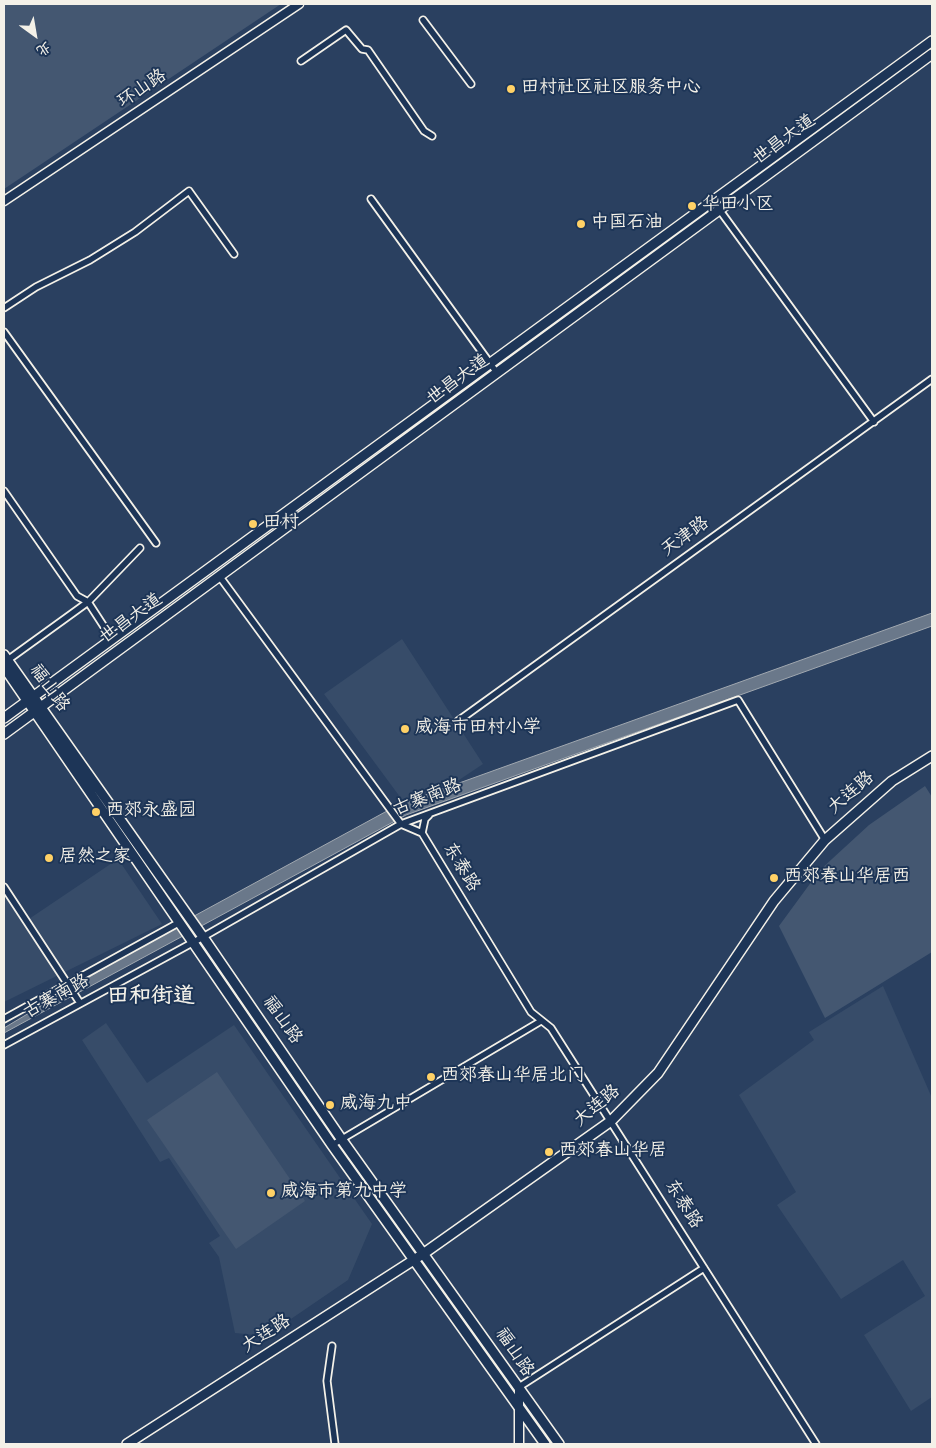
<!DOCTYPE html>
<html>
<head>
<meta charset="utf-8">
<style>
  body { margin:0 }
  #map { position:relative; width:936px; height:1448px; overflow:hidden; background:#2a4060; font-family:"Indie Flower","LXGW WenKai TC",sans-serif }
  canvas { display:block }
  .frame { position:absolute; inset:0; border:5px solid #f4f1e8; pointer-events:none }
  .north { position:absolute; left:10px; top:10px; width:50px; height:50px; -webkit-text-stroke:4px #1d3557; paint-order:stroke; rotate:148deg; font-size:14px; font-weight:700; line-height:20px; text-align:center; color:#f4f1e8 }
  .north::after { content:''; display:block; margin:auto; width:18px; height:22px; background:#f4f1e8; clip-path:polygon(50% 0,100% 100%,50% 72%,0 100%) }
</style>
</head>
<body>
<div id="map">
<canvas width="936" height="1448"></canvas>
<div class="frame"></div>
<div class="north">北</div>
</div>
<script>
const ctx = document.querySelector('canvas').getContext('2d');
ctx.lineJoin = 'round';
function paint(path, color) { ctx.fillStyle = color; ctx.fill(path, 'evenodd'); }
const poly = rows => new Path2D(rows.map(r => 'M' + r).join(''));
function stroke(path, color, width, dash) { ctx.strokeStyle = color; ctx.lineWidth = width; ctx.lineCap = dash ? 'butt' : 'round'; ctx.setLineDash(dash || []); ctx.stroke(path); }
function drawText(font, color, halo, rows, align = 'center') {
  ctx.font = font + ' "Indie Flower","LXGW WenKai TC",sans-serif'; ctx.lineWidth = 4; ctx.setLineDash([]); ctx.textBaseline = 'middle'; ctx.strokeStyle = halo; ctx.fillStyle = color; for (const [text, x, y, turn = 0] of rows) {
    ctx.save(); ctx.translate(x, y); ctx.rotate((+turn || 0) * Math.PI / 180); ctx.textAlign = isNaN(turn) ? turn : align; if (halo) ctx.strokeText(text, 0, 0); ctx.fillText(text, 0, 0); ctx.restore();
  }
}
const built = poly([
  [402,639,483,764,456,782,403,801,324,694],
  [118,859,162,924,4,1002,4,895,23,923],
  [883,986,932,1098,932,1397,911,1411,864,1335,925,1296,903,1260,841,1299,777,1205,796,1192,739,1095,814,1040,809,1032],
  [106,1023,147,1083,234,1025,372,1224,348,1280,266,1336,235,1333,219,1257,209,1243,220,1236,169,1158,160,1162,82,1040]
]);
const green = poly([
  [4,4,281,4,4,189],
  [925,786,932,797,932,952,825,1018,779,926,820,870,869,825],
  [217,1072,305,1201,236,1249,147,1120]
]);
const water = poly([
  [932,613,932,626,406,815,4,1033,4,1028,163,933,398,805,932,613]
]);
const minor = poly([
  [423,20,471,84],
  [301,61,346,30,362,49,368,50,424,131,432,136],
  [371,199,497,373],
  [713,201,874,422],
  [4,308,36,287,90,260,135,232,189,191,234,254],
  [4,332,156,543],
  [4,491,77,596,88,602,112,639],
  [220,577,401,824,422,833],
  [5,662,88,602,140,548],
  [458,721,932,379],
  [422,833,531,1012,551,1028,816,1444],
  [422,833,425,819,429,815],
  [4,887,80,1003],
  [4,1019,180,922],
  [4,1045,203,937,401,824,738,700,825,840],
  [332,1145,541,1021],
  [332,1346,327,1381,335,1444],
  [519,1387,704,1268]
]);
const secondary = poly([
  [4,201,299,4],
  [519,1444,519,1387]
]);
const primary = poly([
  [4,655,203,937,342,1140,559,1444],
  [4,667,332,1145,545,1444],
  [4,718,932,41],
  [4,734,932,54],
  [127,1444,423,1254,611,1121,658,1073,774,901,825,840,892,781,932,756]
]);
const markers = [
  [511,89,5,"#ffd166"],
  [692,206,5,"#ffd166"],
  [581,224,5,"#ffd166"],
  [253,524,5,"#ffd166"],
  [405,729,5,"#ffd166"],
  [96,812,5,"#ffd166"],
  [49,858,5,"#ffd166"],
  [774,878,5,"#ffd166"],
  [431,1077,5,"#ffd166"],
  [330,1105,5,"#ffd166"],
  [549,1152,5,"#ffd166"],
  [271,1193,5,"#ffd166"]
];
const poiNames = [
  ["田村社区社区服务中心",521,89],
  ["华田小区",702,206],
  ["中国石油",591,224],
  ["田村",263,524],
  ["威海市田村小学",415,729],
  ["西郊永盛园",106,812],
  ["居然之家",59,858],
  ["西郊春山华居西",784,878],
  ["西郊春山华居北门",441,1077],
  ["威海九中",340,1105],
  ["西郊春山华居",559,1152],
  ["威海市第九中学",281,1193]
];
const streetNames = [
  ["环山路",143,90,-34],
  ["世昌大道",785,141,-36],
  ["世昌大道",459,381,-36],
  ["天津路",686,538,-36],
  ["世昌大道",132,620,-36],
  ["福山路",48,689,54],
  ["大连路",852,794,-41],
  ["古寨南路",428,799,-21],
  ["东泰路",460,868,59],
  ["古寨南路",57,998,-29],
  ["福山路",281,1021,55],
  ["大连路",598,1107,-40],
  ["东泰路",682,1205,58],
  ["大连路",267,1335,-33],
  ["福山路",513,1353,56]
];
const districtNames = [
  ["田和街道",151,998]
];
paint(built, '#374c69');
paint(green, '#445771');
paint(water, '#6a788a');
stroke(water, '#a1a8b0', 1);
stroke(minor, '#f4f1e8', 9);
stroke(secondary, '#f4f1e8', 11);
stroke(primary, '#f4f1e8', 12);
stroke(minor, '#1d3557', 5.5);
stroke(secondary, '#1d3557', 8);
stroke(primary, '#1d3557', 9);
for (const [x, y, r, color] of markers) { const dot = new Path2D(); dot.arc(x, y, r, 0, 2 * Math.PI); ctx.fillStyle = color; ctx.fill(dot); stroke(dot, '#1d3557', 2); }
drawText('18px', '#f4f1e8', '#1d3557', poiNames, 'left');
drawText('18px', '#f4f1e8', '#1d3557', streetNames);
drawText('bold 22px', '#f4f1e8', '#1d3557', districtNames);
</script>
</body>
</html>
